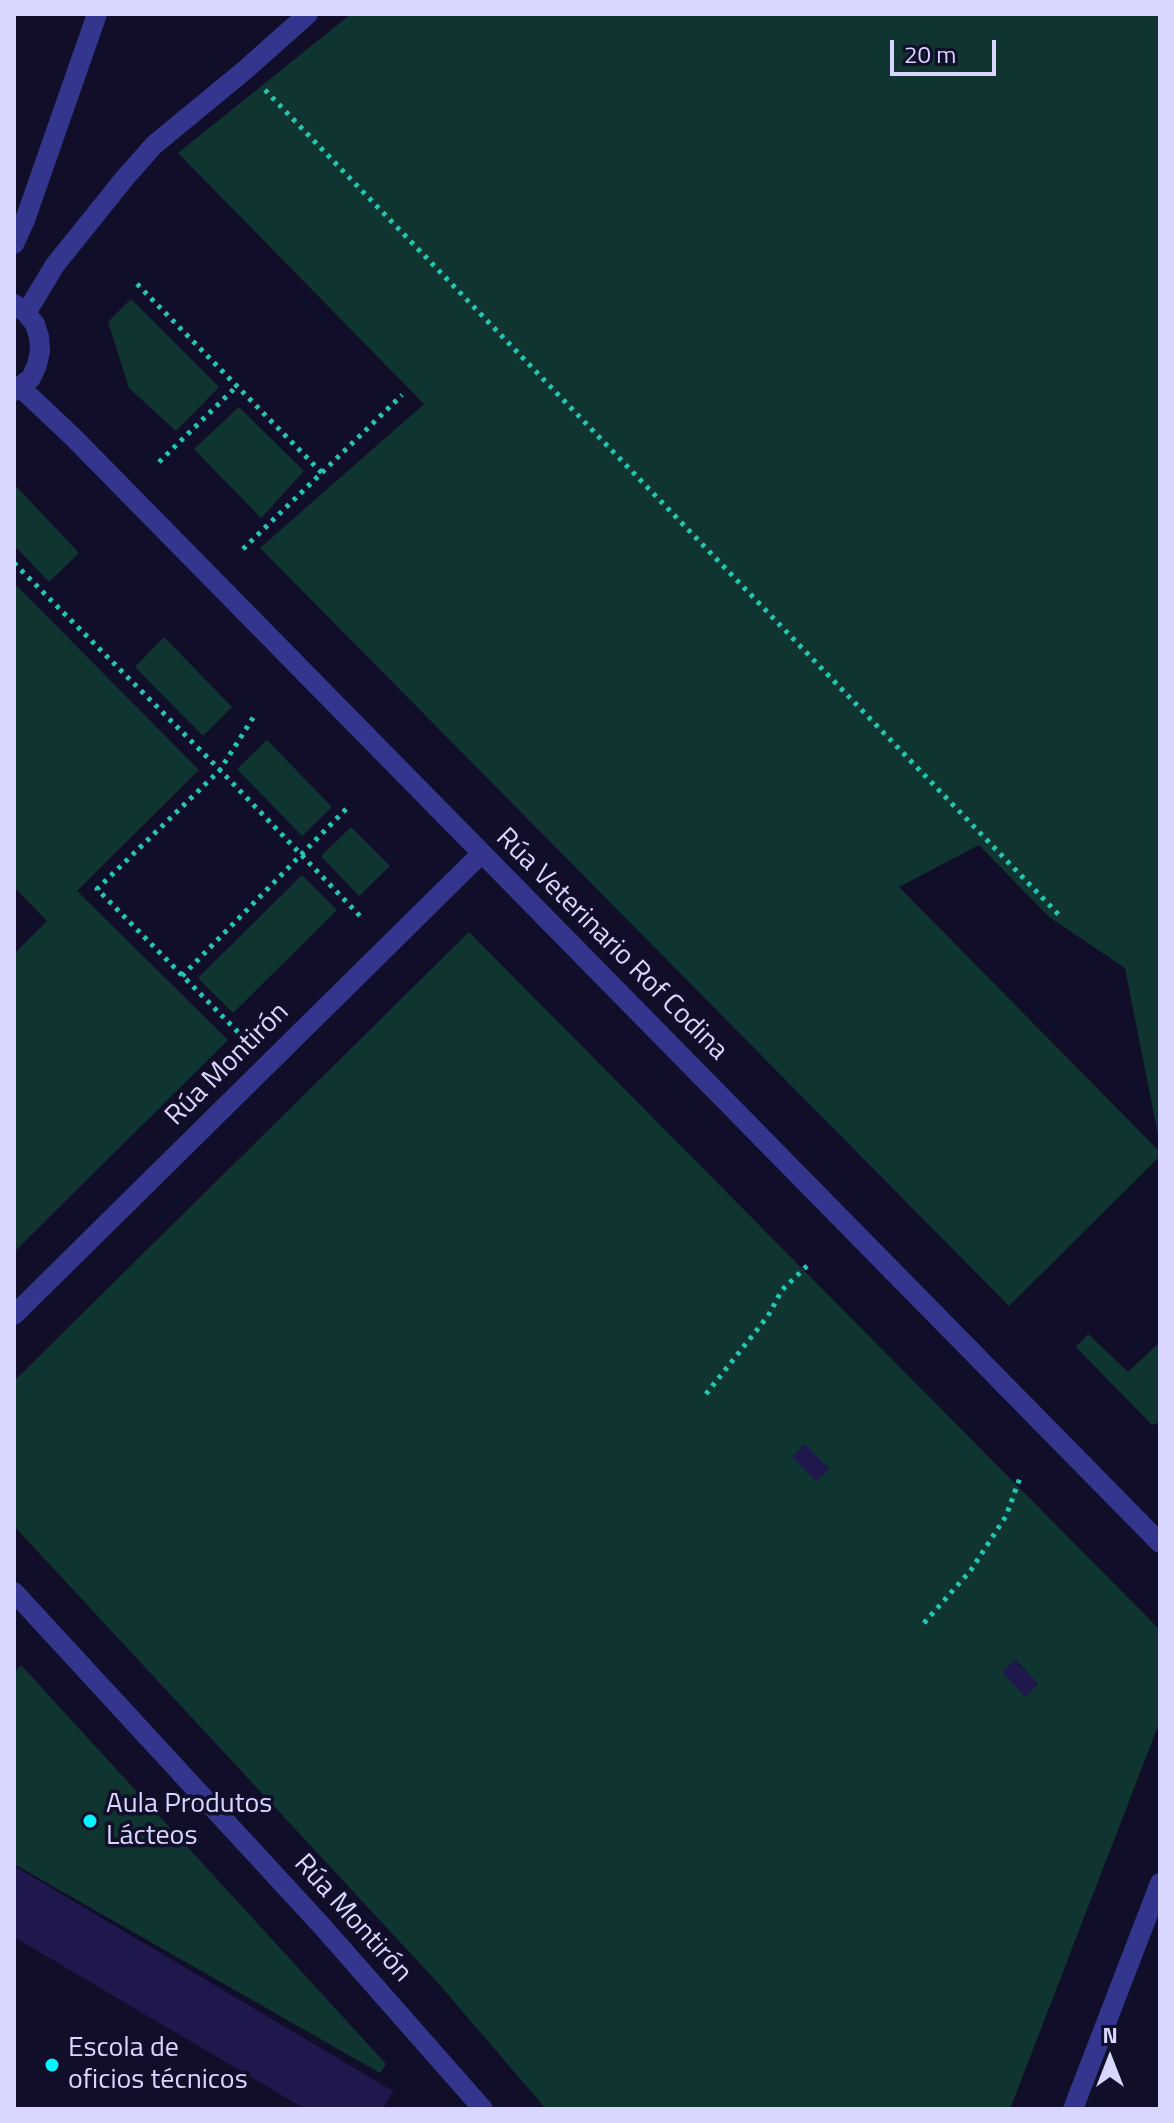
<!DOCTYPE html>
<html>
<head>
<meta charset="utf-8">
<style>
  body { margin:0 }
  #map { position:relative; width:1174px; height:2123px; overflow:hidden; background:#110e2a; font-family:"Titillium Web",sans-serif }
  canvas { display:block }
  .frame { position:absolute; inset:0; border:16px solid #d9d6ff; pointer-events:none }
  .north { position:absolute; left:1070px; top:2019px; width:80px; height:80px; -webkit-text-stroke:6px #110e2a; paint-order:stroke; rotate:0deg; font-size:22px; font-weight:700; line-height:32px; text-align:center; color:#d9d6ff }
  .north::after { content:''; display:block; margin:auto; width:28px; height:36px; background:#d9d6ff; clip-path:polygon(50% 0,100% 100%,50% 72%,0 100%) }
  .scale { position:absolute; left:890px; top:40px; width:106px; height:36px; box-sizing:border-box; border:4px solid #d9d6ff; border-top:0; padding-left:10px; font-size:24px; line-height:28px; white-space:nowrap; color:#d9d6ff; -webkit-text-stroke:6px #110e2a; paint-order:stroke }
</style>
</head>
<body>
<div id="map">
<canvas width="1174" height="2123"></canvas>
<div class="frame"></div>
<div class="north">N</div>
<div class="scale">20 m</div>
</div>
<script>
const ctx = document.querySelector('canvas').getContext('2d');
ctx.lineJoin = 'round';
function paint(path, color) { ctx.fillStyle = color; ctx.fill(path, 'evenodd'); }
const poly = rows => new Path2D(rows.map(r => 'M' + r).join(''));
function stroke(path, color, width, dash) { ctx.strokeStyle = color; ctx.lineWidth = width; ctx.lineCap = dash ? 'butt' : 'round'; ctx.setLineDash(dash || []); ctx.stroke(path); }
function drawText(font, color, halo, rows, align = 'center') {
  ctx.font = font + ' "Titillium Web",sans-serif'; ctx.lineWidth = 7; ctx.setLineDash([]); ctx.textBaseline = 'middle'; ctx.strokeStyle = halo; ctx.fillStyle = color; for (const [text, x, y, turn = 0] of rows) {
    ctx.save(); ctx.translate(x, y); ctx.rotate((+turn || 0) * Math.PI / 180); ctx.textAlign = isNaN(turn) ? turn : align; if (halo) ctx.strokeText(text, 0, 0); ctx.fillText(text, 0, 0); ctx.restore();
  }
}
const green = poly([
  [351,14,1160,14,1160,1145,1125,968,1049,917,979,845,899,887,1160,1152,1160,1156,1009,1306,260,548,424,404,178,153],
  [131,299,219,387,176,431,129,388,108,322],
  [239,407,304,471,261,518,194,449],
  [14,484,79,553,49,582,14,545],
  [14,583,199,770,77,891,228,1040,14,1252,14,954,47,921,14,887],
  [164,637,232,707,203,736,135,667],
  [267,740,332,807,302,836,237,769],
  [351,827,390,866,359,896,321,856],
  [302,875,337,910,233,1013,198,978],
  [469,932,1160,1630,1160,1721,1010,2109,546,2109,438,1983,14,1526,14,1381],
  [805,1445,829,1469,816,1481,793,1457],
  [1016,1660,1038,1684,1025,1696,1003,1672],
  [1088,1334,1128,1372,1160,1342,1160,1422,1152,1425,1076,1347],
  [21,1665,386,2064,380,2073,14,1864,14,1673]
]);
const building = poly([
  [805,1444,829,1469,816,1481,792,1457],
  [1015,1660,1038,1684,1025,1697,1002,1672],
  [14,1866,393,2091,383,2109,305,2109,14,1937]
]);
const path = poly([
  [265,90,1060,916],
  [137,284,322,473],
  [159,462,237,386],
  [243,549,402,395],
  [14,563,220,770,360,916],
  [182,976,349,806],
  [238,1032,97,889,220,770,256,713],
  [706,1394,768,1316,782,1290,810,1263],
  [924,1623,971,1570,1006,1516,1021,1475]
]);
const minor = poly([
  [14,244,25,220,97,14],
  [14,304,26,313,35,324,39,337,40,351,37,365,31,378,14,391],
  [26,313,55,265,124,179,154,145,245,70,308,14],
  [21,388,73,437,1160,1543],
  [14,1315,482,853],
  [14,1592,321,1925,483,2109],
  [1073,2109,1160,1883]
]);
const markers = [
  [90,1821,8,"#02f6ff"],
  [52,2065,8,"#02f6ff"]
];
const streetNames = [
  ["Rúa Veterinario Rof Codina",611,945,45],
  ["Rúa Montirón",228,1065,-45],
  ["Rúa Montirón",352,1919,48]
];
const poiNames = [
  ["Aula Produtos",106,1805],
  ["Lácteos",106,1837],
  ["Escola de",68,2049],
  ["oficios técnicos",68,2081]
];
paint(green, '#103531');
paint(building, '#1f184d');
stroke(path, '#23c7b2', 5, [4, 6]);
stroke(minor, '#34368e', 20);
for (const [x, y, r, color] of markers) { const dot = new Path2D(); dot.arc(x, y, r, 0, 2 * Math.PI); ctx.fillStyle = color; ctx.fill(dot); stroke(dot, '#110e2a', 3); }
drawText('28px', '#d9d6ff', '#110e2a', streetNames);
drawText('28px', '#d9d6ff', '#110e2a', poiNames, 'left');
</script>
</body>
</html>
